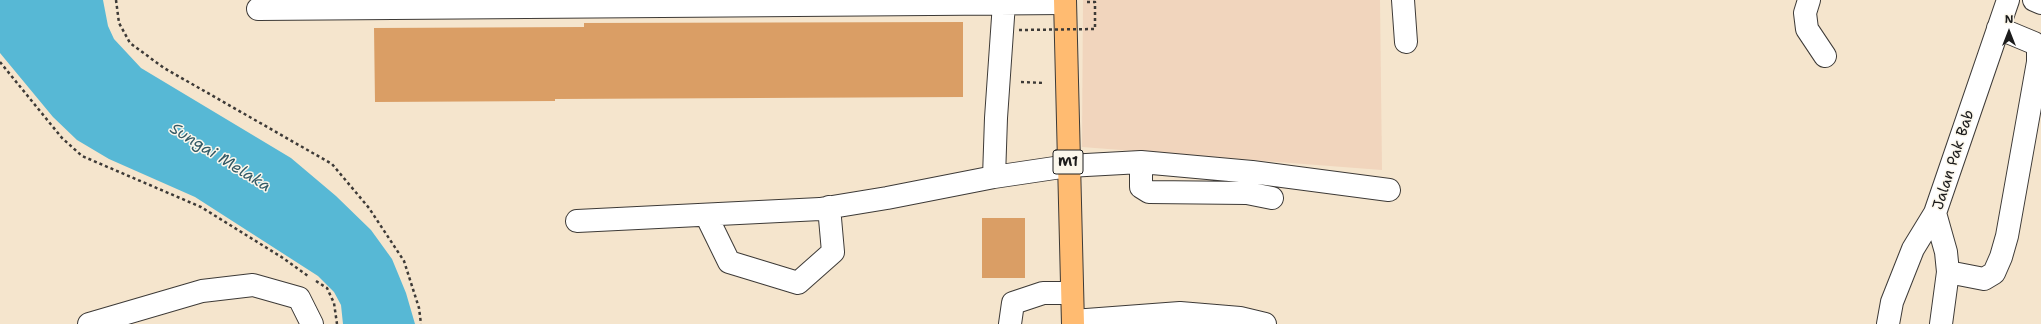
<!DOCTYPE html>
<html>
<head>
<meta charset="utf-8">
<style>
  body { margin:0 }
  #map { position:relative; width:2041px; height:324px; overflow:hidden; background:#f5e5cd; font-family:"Shantell Sans",sans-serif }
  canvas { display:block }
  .north { position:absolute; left:1989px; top:12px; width:40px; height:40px; -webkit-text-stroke:3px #fbf7ec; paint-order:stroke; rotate:0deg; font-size:11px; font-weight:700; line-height:16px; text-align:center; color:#1c1c1c }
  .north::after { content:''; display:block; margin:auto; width:14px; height:18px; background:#1c1c1c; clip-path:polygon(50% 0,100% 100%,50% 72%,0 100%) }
</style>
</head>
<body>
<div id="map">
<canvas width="2041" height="324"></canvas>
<div class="north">N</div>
</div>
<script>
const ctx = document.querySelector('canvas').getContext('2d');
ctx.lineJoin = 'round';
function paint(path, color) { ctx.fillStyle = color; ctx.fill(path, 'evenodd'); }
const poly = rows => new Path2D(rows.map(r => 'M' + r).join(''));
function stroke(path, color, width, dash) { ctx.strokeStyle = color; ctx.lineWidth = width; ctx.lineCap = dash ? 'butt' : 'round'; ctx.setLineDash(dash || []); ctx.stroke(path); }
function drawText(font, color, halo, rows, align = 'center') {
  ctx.font = font + ' "Shantell Sans",sans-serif'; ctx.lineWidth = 3; ctx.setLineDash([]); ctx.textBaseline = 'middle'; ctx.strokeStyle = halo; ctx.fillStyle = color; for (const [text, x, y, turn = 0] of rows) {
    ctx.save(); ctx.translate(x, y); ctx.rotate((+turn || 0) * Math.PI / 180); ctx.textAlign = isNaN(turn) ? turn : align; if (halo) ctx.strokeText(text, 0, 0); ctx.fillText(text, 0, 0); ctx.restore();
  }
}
const built = poly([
  [1083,0,1380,0,1382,170,1082,147]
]);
const water = poly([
  [0,0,103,0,108,26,114,39,141,68,291,158,336,196,371,230,392,259,406,293,415,324,343,324,341,305,334,292,318,276,195,197,109,159,77,140,53,117,0,53]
]);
const building = poly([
  [963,22,963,97,555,99,555,101,375,102,374,28,584,27,584,23],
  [982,218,1025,218,1025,278,982,278]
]);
const path = poly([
  [116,0,119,23,130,43,164,68,332,164,369,208,404,261,419,308,421,324],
  [1087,2,1095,2,1095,29],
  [0,62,62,138,82,156,201,207,283,258,308,276],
  [1021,82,1045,83],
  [316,281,327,288,334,303,337,324]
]);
const minor = poly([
  [1403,0,1406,42],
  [1809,0,1805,13,1807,29,1825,56],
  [2034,0,2041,3],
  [258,9,1065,3],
  [1141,162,1141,187,1149,192,1247,193,1272,198],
  [994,177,996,118,1004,3],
  [706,215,729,262,798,283,833,252,829,207],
  [577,221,820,209,887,198,994,177,1068,166,1141,162,1252,172,1389,190],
  [1948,272,1984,279,1994,273,2001,257,2007,236,2038,62,2038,49,2034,43,1998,28],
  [1073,321,1180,313,1240,318,1265,324],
  [89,324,202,291,253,285,299,298,312,324],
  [1010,324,1013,303,1043,293,1072,293],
  [1888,324,1892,302,1913,249,1935,213],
  [1941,324,1948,272,1946,252,1935,213,2008,0]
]);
const major = poly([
  [1065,0,1073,324]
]);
const pathBridge = poly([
  [1019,30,1095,29]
]);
const shields = [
  [1068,162,30]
];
const shieldNames = [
  ["M1",1068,162]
];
const streetNames = [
  ["Jalan Pak Bab",1954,160,-72]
];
const waterNames = [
  ["Sungai Melaka",220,158,32]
];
paint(built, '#f1d5bd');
paint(water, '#57b8d5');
paint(building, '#da9e65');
stroke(minor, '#3d3a37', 24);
stroke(major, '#3d3a37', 24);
stroke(path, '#3d3a37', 2.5, [3, 3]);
stroke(minor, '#fff', 22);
stroke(major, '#ffbb71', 22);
stroke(pathBridge, '#3d3a37', 2.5, [3, 3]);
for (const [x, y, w] of shields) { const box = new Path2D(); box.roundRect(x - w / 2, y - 12, w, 24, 3); ctx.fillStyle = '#fbf7ec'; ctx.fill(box); stroke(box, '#1c1c1c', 1); }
drawText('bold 14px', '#1c1c1c', null, shieldNames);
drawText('15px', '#1c1c1c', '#fbf7ec', streetNames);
drawText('italic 16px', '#345a66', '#fbf7ec', waterNames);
</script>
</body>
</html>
